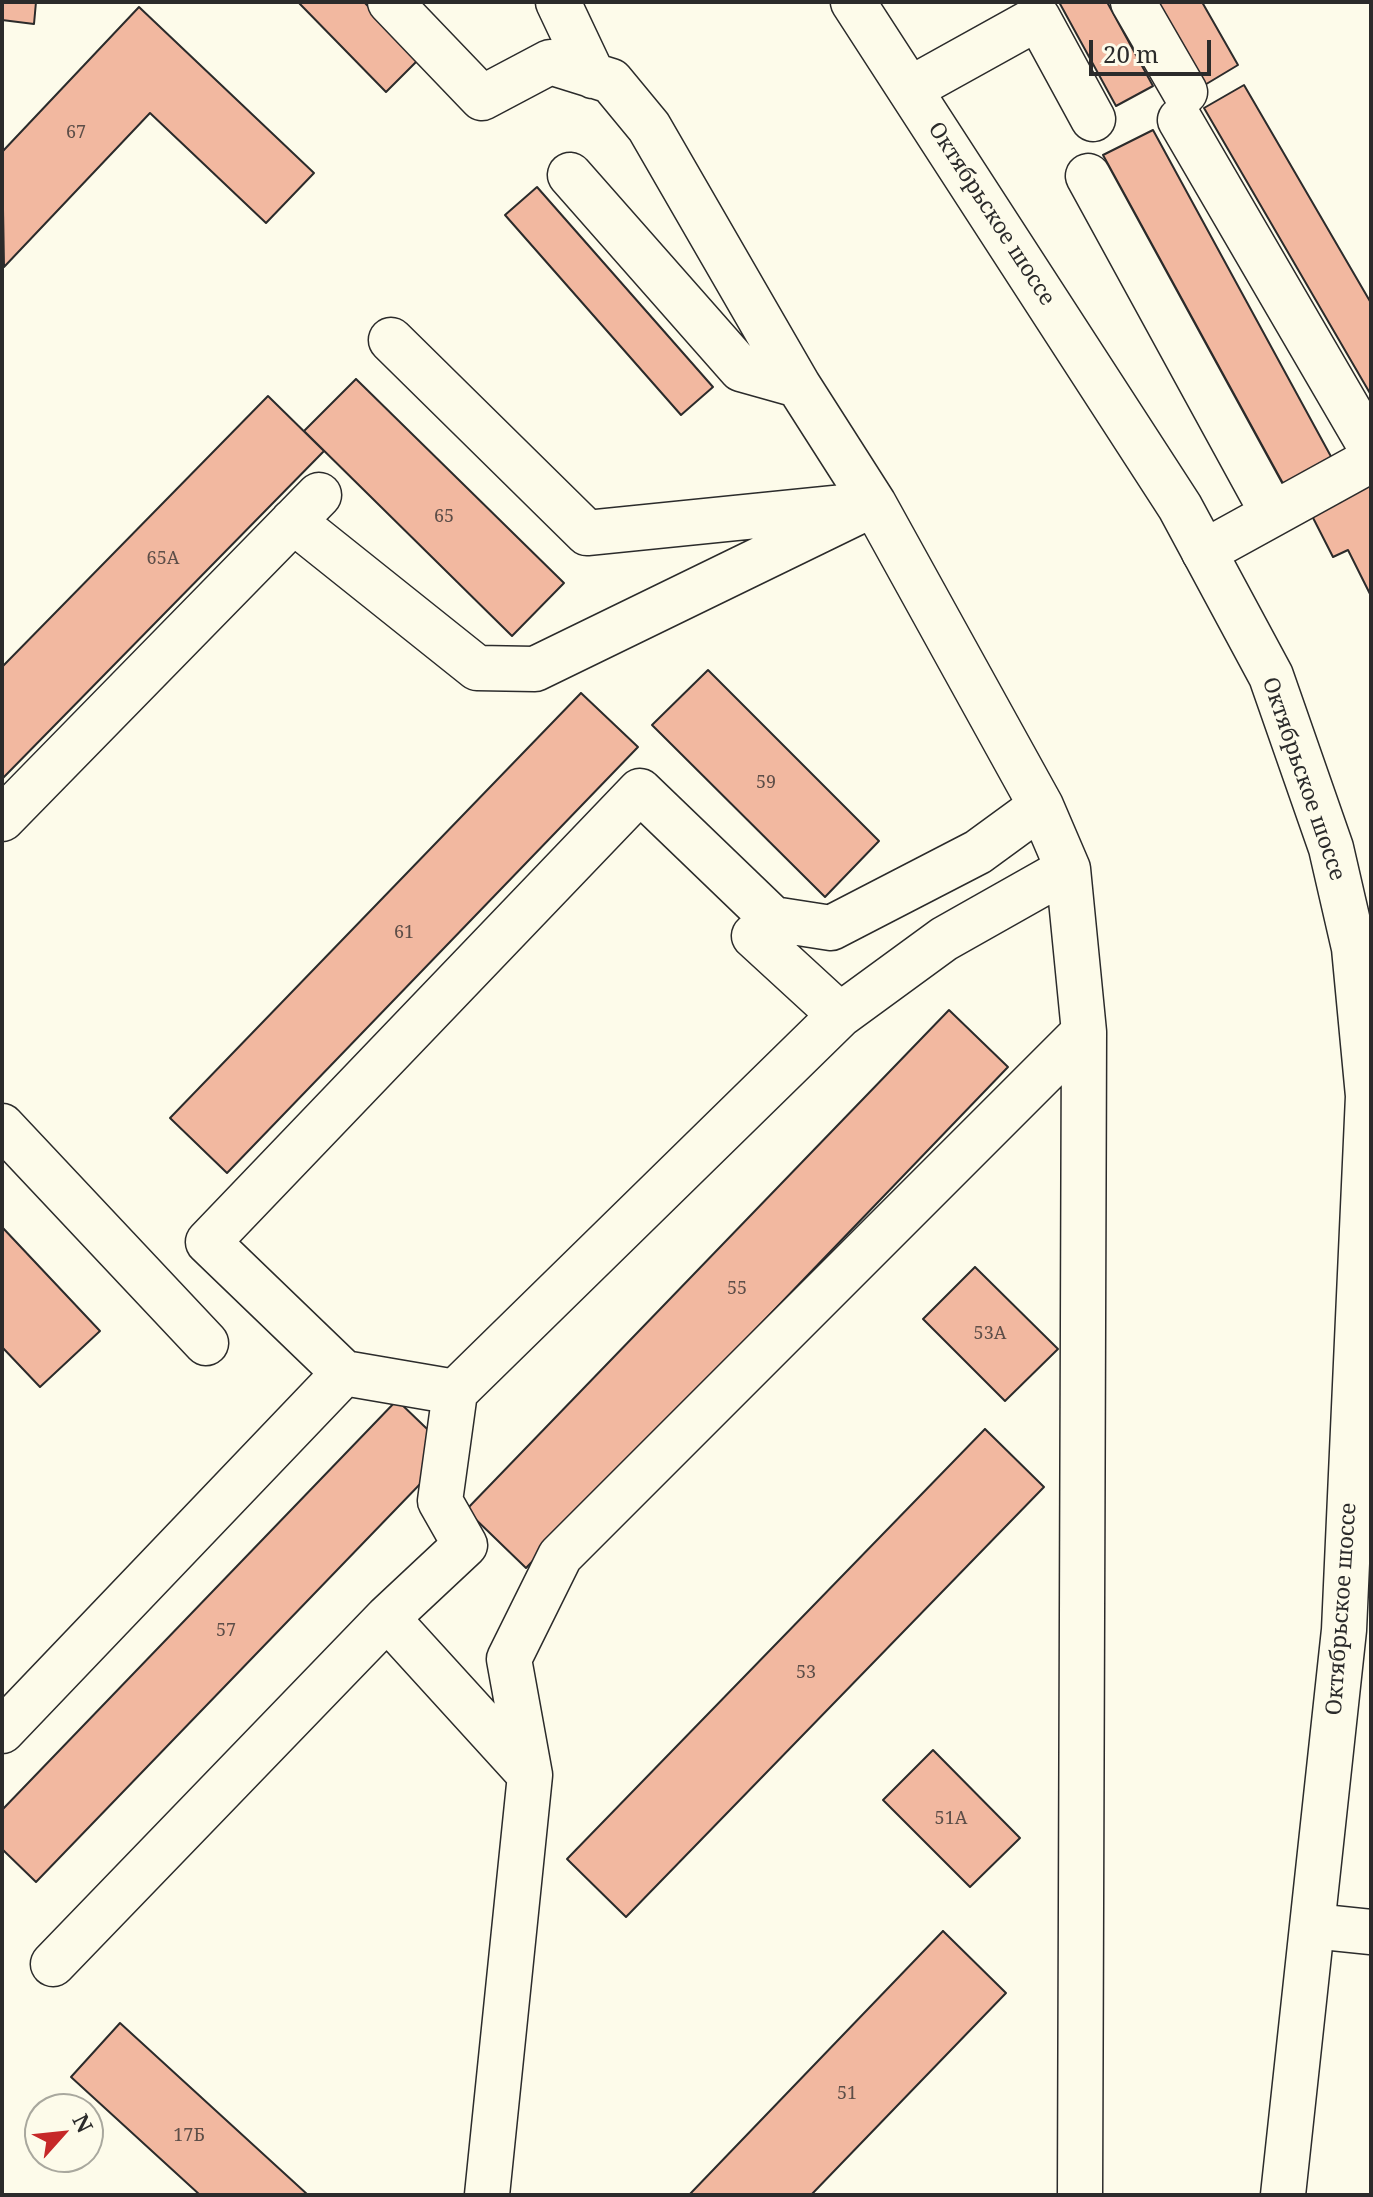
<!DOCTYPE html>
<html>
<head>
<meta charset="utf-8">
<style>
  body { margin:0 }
  #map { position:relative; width:1373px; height:2197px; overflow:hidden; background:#fdfbea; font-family:"Noto Serif",serif }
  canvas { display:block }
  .frame { position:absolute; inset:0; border:4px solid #2b2b2b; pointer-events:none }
  .north { position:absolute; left:24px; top:2093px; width:80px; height:80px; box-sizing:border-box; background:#fdfbea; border:2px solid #a9a89e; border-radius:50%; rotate:63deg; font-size:22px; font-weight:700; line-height:32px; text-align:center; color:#2b2b2b }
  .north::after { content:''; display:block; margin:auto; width:28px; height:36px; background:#c62828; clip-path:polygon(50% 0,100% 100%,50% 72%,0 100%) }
  .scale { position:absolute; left:1089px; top:40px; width:122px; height:36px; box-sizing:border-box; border:4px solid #2b2b2b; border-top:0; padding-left:10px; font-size:24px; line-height:28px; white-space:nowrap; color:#2b2b2b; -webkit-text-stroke:6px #fdfbea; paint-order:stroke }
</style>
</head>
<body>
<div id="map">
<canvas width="1373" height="2197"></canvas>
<div class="frame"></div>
<div class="north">N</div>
<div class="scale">20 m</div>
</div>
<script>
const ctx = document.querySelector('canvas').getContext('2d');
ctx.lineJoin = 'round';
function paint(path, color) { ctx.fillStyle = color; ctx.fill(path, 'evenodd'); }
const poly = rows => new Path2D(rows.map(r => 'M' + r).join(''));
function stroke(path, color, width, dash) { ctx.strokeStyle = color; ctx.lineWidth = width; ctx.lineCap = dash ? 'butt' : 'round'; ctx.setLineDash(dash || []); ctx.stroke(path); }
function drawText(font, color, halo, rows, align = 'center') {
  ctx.font = font + ' "Noto Serif",serif'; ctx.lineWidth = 6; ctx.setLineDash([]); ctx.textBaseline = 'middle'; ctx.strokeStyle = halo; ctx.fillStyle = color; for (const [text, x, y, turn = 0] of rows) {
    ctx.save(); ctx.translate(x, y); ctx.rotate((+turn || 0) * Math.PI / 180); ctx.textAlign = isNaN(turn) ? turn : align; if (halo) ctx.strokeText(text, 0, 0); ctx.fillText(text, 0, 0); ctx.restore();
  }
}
const building = poly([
  [2,2,36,2,34,24,2,20,2,2],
  [298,2,364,2,419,59,386,92,298,2],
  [1059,2,1107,2,1153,86,1116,106,1059,2],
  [1154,2,1202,2,1238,65,1203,86,1154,2],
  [139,7,314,173,266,223,150,113,4,267,2,152,139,7],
  [1244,85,1371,303,1371,395,1204,108,1244,85],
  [1153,130,1334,462,1286,489,1103,155,1153,130],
  [537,187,713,387,681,415,505,215,537,187],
  [356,379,564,583,512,636,304,431,356,379],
  [268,396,324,451,2,779,2,667,268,396],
  [1371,478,1371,596,1348,550,1333,557,1308,508,1371,478],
  [708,670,879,841,825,897,652,725,708,670],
  [581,693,638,747,227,1173,170,1118,581,693],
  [949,1010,1008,1067,526,1568,466,1510,949,1010],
  [2,1227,100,1331,40,1387,2,1347,2,1227],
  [975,1267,1058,1349,1005,1401,923,1319,975,1267],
  [397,1400,451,1452,36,1882,2,1849,2,1810,397,1400],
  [985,1429,1044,1487,626,1917,567,1859,985,1429],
  [933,1750,1020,1838,970,1887,883,1800,933,1750],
  [943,1931,1006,1993,811,2195,689,2195,943,1931],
  [120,2023,308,2195,200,2195,71,2077,120,2023]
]);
const minor = poly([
  [390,2,482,98,550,62,611,81,649,127,798,385,741,369,570,175],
  [558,2,593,76],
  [1133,2,1185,92],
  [910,89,1038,18,1093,119],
  [1180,120,1371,448],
  [1088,176,1273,514],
  [798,385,874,504,1041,806,1068,869,1084,1032,1080,2195],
  [293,521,477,668,535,669,874,504,587,533,391,340],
  [1204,552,1371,460],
  [2,819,319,495],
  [773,919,754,936,840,1015],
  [2,1126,206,1343],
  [344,1373,455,1392],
  [387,1618,530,1775,487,2195],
  [2,1731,344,1373,208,1242,640,791,773,919,831,928,978,852,1041,806],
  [530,1775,509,1659,560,1556,1084,1032],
  [1313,1926,1371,1932],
  [53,1964,387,1618,465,1545,440,1501,455,1392,840,1015,944,939,1068,869]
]);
const major = poly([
  [853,2,1180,507,1271,676,1331,848,1354,948,1368,1096,1344,1630,1283,2195]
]);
const numberNames = [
  ["67",76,133],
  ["65",444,517],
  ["65А",163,559],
  ["59",766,783],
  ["61",404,933],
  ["55",737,1289],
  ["53А",990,1334],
  ["57",226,1631],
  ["53",806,1673],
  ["51А",951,1819],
  ["51",847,2094],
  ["17Б",189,2136]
];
const streetNames = [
  ["Октябрьское шоссе",991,214,57],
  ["Октябрьское шоссе",1303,779,71],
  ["Октябрьское шоссе",1342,1609,-86]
];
paint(building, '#f2b8a0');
stroke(building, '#2b2b2b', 2);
stroke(minor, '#2b2b2b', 47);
stroke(major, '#2b2b2b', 47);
stroke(minor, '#fdfbea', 44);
stroke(major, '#fdfbea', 44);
drawText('18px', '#5d4e48', null, numberNames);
drawText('22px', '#2b2b2b', '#fdfbea', streetNames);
</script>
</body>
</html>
